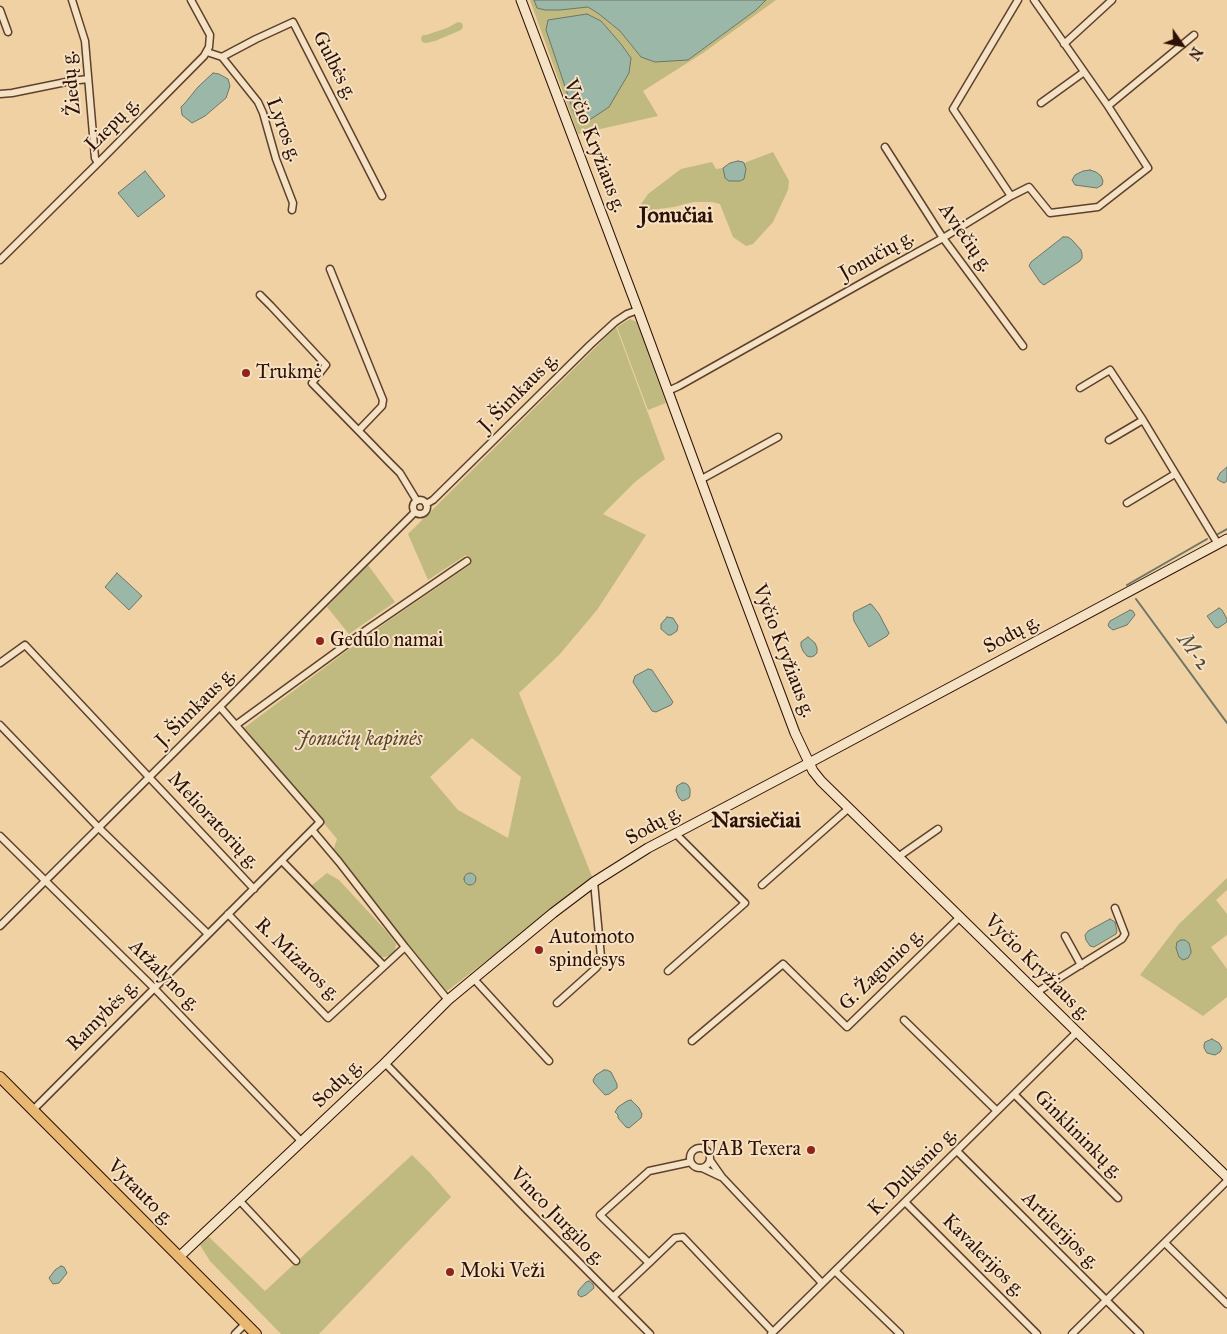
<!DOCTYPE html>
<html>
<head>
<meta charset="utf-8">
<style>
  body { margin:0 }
  #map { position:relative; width:1227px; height:1334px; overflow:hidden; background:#efd1a3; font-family:"IM FELL Great Primer",serif }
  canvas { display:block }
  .north { position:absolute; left:1157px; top:20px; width:50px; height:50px; -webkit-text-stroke:4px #f5e1c3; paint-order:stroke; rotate:123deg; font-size:14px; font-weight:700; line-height:20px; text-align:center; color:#2e1106 }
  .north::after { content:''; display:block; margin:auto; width:18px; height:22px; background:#2e1106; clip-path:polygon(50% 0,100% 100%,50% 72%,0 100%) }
</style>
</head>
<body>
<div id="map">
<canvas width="1227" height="1334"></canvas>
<div class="north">N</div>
</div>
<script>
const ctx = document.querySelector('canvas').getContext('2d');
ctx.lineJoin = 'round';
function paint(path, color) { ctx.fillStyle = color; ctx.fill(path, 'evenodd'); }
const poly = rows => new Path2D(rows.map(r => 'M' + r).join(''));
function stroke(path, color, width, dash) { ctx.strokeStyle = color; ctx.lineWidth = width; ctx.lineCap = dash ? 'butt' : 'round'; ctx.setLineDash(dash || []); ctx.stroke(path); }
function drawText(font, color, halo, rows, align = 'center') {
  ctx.font = font + ' "IM FELL Great Primer",serif'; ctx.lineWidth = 4; ctx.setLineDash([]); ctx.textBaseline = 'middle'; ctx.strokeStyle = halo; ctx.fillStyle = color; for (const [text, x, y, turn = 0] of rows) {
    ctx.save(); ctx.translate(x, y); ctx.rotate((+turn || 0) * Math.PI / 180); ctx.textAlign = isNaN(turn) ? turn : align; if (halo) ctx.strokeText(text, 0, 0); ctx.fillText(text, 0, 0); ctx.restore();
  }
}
const green = poly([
  [530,0,534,0,538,8,560,10,588,7,599,14,620,31,641,57,688,60,756,10,766,0,776,0,703,53,643,91,658,116,578,134],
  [601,21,621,44,631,58,629,73,615,96],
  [458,22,462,23,463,27,461,30,435,41,426,43,422,42,421,38,423,35,426,35,447,28],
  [773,152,789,181,788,190,773,222,753,244,746,246,733,237,720,204,712,202,693,202,674,207,643,211,639,207,648,194,681,169,712,162,716,169,723,168,723,171,746,169,744,163],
  [630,319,637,322,666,403,648,410,617,327],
  [616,327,665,459,635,482,603,514,646,535,597,610,559,655,519,693,593,879,447,991,332,854,337,839,244,728,368,635,470,565,466,555,428,580,408,534],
  [472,738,521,777,508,838,458,810,430,777],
  [368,565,395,602,349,634,327,607],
  [327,873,339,880,388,933,396,944,395,951,393,955,385,957,379,957,355,930,311,886],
  [1227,878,1227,890,1216,900,1227,914,1227,935,1211,947,1227,969,1227,997,1203,1016,1140,975,1179,924],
  [412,1155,431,1174,451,1197,319,1334,281,1334,210,1261,200,1245,208,1236,265,1291]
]);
const water = poly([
  [534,0,766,0,756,10,688,60,655,62,641,57,620,31,599,14,588,7,560,10,545,10,537,8,534,0],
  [587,14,601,21,621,44,631,58,629,73,609,107,588,121,575,116,546,30,548,20,587,14],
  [213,73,219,74,228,79,230,86,226,98,205,116,192,123,182,115,181,107,185,103,198,87,213,73],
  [738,161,743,162,744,163,746,169,744,179,740,181,729,181,725,178,723,168,730,163,738,161],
  [1090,170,1096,172,1101,176,1103,181,1102,185,1097,188,1075,185,1072,180,1075,175,1083,171,1090,170],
  [145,171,165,196,138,217,118,193,145,171],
  [1063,237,1068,237,1072,240,1081,250,1082,254,1082,258,1080,261,1044,285,1040,282,1029,266,1031,262,1063,237],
  [1227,467,1227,481,1224,483,1220,481,1217,479,1220,473,1227,467],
  [117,573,142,596,129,610,105,587,117,573],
  [870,604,872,605,879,614,889,633,887,636,869,647,854,621,853,615,854,612,870,604],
  [1219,608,1222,610,1227,619,1227,622,1218,628,1215,627,1207,616,1219,608],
  [1130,610,1133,611,1135,615,1127,625,1113,630,1109,627,1108,625,1110,621,1130,610],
  [667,617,673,618,678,626,677,631,671,635,668,635,661,629,661,624,667,617],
  [808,637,815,643,817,648,817,653,814,656,810,657,807,656,803,651,801,646,801,642,808,637],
  [648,669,652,670,673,702,671,705,656,712,652,711,633,682,635,676,648,669],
  [682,783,685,783,688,785,690,789,690,795,689,798,685,800,682,801,679,798,676,791,677,786,682,783],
  '464 879a6 6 0 1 1 12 0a6 6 0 1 1-12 0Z',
  [1110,919,1115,922,1117,931,1116,934,1094,947,1090,946,1086,940,1085,935,1088,931,1110,919],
  [1181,940,1185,940,1189,943,1191,951,1191,953,1188,958,1183,960,1179,957,1176,948,1177,942,1181,940],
  [1212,1039,1219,1043,1222,1048,1220,1052,1215,1055,1207,1053,1204,1048,1204,1045,1205,1042,1212,1039],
  [604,1070,607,1070,611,1072,617,1084,617,1088,609,1094,605,1095,594,1083,593,1080,596,1075,604,1070],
  [631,1100,639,1108,642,1114,641,1118,629,1128,626,1127,618,1118,618,1115,615,1112,618,1107,627,1101,631,1100],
  [61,1266,64,1267,67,1273,59,1283,53,1284,49,1278,55,1270,61,1266],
  [589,1281,593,1284,594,1288,586,1295,581,1297,578,1295,578,1291,586,1282,589,1281]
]);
const stream = poly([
  [1218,534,1227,529],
  [1127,585,1207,539],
  [1136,599,1227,723]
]);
const street = poly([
  [72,0,85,41,95,158,98,163],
  [0,10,8,32],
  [1064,44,1112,0],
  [207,52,222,57,258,102,263,113,276,159,293,203,292,210],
  [222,57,256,39,293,22,382,196],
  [0,94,12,93,71,81,88,79],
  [1041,103,1084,72],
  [1108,106,1194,35],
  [885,147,943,238,1023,346],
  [1011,196,953,109,1018,0],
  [0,260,98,163,204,56,209,47,210,35,191,0],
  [330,269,383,400,382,406,359,430],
  [260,295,271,306,326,365,312,383,388,461,400,473,417,501],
  [1080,388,1110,370,1143,420,1218,544],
  [668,391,679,386,885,270,943,238,1011,196,1029,187,1050,213,1098,207,1148,168,1108,106,1034,0],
  [1109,440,1143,420],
  [700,480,778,437],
  '413 507a7 7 0 1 1 14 0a7 7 0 1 1-14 0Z',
  [1127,503,1175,474],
  [426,504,433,500,590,345,615,322,627,314,638,310],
  [0,663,25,645,254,889],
  [0,725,99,828,207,933],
  [236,725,369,628,467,561],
  [312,830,339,862,405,947],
  [0,836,154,988,302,1142],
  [898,857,938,829],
  [282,861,384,966],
  [762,885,849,808],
  [228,914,328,1018,405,947,448,1000],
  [0,926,415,512],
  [1065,936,1081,965],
  [668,971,745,903,675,833],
  [473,978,549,1061],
  [1037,992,1122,939,1125,934,1115,908],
  [557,1003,596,968,599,964,601,957,594,882],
  [904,1020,997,1111],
  [692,1041,783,964,847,1027,960,917],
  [385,1063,525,1208,650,1334],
  [1014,1094,1118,1198],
  [33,1110,320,822,220,707],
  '690 1158a10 10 0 1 1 20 0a10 10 0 1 1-20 0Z',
  [957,1151,1140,1334],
  [710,1160,722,1177,822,1283],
  [691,1162,649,1171,600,1215,649,1263,675,1238,683,1237,773,1332],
  [702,1168,721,1177],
  [239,1200,296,1261],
  [905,1202,1037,1334],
  [1165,1243,1227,1304],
  [835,1271,900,1334],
  [613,1297,649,1263],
  [235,1334,245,1324],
  [771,1334,1077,1032],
  [1072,1334,1227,1181]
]);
const secondary = poly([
  [521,0,638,310,736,576,795,733,813,771,821,781,1077,1032,1227,1177],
  [179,1257,385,1063,448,1000,553,913,594,882,648,848,809,763,1227,539]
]);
const primary = poly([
  [0,1077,256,1334]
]);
const markers = [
  [246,373,5,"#8f2418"],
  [320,641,5,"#8f2418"],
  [539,950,5,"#8f2418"],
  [811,1150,5,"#8f2418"],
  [450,1272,5,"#8f2418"]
];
const streetNames = [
  ["Gulbės g.",334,66,63],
  ["Žiedų g.",72,83,-95],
  ["Liepų g.",113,125,-45],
  ["Lyros g.",283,130,69],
  ["Vyčio Kryžiaus g.",594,146,69],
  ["Aviečių g.",965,238,55],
  ["Jonučių g.",877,256,-29],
  ["J. Šimkaus g.",519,393,-45],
  ["Sodų g.",1012,635,-28],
  ["Vyčio Kryžiaus g.",783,651,69],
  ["J. Šimkaus g.",196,708,-45],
  ["Melioratorių g.",213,821,47],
  ["Sodų g.",654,826,-29],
  ["R. Mizaros g.",297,960,44],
  ["Vyčio Kryžiaus g.",1037,968,45],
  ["G. Žagunio g.",882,970,-44],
  ["Atžalyno g.",164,976,45],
  ["Ramybės g.",103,1016,-45],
  ["Sodų g.",338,1084,-44],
  ["Ginklininkų g.",1078,1135,45],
  ["K. Dulksnio g.",913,1172,-45],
  ["Vytauto g.",140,1193,45],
  ["Vinco Jurgilo g.",557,1217,46],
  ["Artilerijos g.",1060,1231,45],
  ["Kavalerijos g.",983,1256,45]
];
const poiNames = [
  ["Trukmė",256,373],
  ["Gedulo namai",330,641],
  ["Automoto",549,938],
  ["spindesys",549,961],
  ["UAB Texera",801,1150,"right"],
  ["Moki Veži",460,1272]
];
const parkNames = [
  ["Jonučių kapinės",359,740]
];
const waterNames = [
  ["M-2",1193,652,54]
];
const quarterNames = [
  ["Jonučiai",676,217],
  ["Narsiečiai",756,822]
];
paint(green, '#c0b980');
paint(water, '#9ab7a7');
stroke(water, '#6f7567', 1);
stroke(stream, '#6f7567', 2);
stroke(street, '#5e412d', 9);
stroke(secondary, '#2e1106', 11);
stroke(primary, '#2e1106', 12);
stroke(street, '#f5e1c3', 6);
stroke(secondary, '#f5e1c3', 9);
stroke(primary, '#e8b872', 10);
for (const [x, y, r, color] of markers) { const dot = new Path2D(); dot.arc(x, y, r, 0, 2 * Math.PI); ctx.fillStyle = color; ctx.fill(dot); stroke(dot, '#f5e1c3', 2); }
drawText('20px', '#2e1106', '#f5e1c3', streetNames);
drawText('20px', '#2e1106', '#f5e1c3', poiNames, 'left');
drawText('italic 20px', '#5a432b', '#f5e1c3', parkNames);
drawText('italic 21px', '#544b3e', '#f5e1c3', waterNames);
drawText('bold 22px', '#2e1106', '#f5e1c3', quarterNames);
</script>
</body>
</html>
